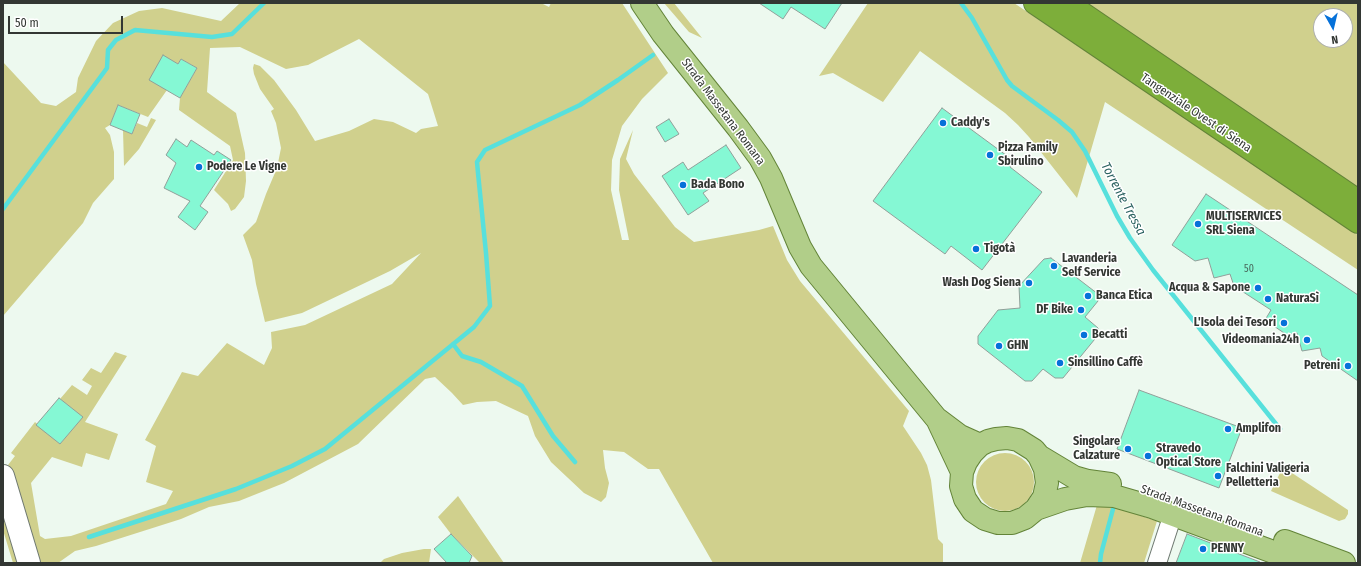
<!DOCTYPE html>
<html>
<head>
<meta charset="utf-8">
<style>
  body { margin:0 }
  #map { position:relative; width:1361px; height:566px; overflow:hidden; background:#edf9ef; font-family:"Fira Sans Condensed",sans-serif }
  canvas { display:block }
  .frame { position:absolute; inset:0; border:4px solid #333733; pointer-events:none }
  .north { position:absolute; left:1313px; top:8px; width:40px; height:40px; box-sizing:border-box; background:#fff; border:1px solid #adafad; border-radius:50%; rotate:172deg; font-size:11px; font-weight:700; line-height:16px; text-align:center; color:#333733 }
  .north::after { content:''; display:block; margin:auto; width:14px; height:18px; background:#0671d9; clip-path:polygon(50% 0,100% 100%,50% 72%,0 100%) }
  .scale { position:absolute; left:8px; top:16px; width:115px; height:18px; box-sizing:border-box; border:2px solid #333733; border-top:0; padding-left:5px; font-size:12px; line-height:14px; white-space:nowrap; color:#333733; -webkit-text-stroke:3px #fff; paint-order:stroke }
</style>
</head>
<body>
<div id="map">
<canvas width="1361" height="566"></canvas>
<div class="frame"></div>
<div class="north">N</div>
<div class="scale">50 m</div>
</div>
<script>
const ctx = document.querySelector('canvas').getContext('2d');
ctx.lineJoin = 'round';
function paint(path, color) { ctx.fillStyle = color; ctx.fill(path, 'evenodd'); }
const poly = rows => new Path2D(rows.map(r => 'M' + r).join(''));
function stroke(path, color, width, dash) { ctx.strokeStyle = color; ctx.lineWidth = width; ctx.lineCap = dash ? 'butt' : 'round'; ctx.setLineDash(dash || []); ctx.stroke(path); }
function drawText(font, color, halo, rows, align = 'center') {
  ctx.font = font + ' "Fira Sans Condensed",sans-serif'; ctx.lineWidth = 3; ctx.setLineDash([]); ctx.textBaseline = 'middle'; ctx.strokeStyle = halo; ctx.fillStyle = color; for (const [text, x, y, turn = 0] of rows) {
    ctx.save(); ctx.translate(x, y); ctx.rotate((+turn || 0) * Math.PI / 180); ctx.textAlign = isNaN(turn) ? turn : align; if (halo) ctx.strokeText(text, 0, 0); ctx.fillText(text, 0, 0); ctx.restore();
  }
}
const green = poly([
  [240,3,541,3,549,7,551,3,622,3,668,73,642,99,622,126,612,160,611,190,622,240,629,240,619,190,620,159,633,130,626,159,634,174,675,227,694,242,759,230,773,226,787,260,800,281,909,411,903,426,921,453,927,465,931,480,938,539,943,544,943,563,713,563,659,469,648,469,624,452,603,450,605,468,609,483,606,497,601,502,584,493,551,462,535,436,528,416,496,401,477,402,463,405,452,393,435,377,425,379,358,444,284,483,239,501,209,507,181,519,96,546,75,551,58,563,39,563,17,490,8,465,15,456,11,453,35,422,60,444,82,417,60,399,72,385,87,395,92,386,82,380,91,368,101,373,115,352,127,356,85,422,118,434,109,460,86,453,82,467,52,457,31,483,40,536,45,539,71,536,166,504,173,491,146,482,156,446,145,440,182,372,198,376,227,343,264,365,272,348,271,332,305,325,392,284,421,253,390,271,302,313,265,322,256,284,252,260,243,235,256,222,266,194,277,168,281,148,276,123,271,111,274,109,260,89,254,74,253,68,254,64,260,66,274,80,296,110,315,141,349,131,374,119,393,122,416,133,421,129,438,126,428,94,359,39,308,65,286,69,240,47,210,48,207,92,236,113,245,153,246,181,244,197,235,209,231,211,228,204,214,190,233,160,230,146,179,110,180,98,197,68,181,59,178,64,163,56,167,90,148,117,118,105,110,125,105,128,110,135,114,152,114,179,93,203,83,223,3,316,3,62,41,103,56,106,76,92,78,78,96,41,113,23,139,11,162,8,221,21],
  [664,3,674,3,702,38,689,32],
  [868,3,1014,3,1358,235,1358,270,1105,102,1077,198,1029,137,1018,125,1005,113,920,51,883,102,833,73,819,76],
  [1083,3,1358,3,1358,190],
  [1321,16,1345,16,1345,40,1321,40],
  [151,118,156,120,139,149,124,166,123,130,132,134,137,123,147,127],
  '976 482a29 29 0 1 1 58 0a29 29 0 1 1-58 0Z',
  [1283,467,1348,510,1348,514,1345,519,1339,521,1271,491],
  [458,496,504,563,480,563,451,534,438,517],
  [1097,505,1120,509,1157,521,1144,563,1080,563],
  [3,510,20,563,13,563,3,530],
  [424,549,431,549,429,563,380,563,384,559,402,553]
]);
const stream = poly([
  [961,3,972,18,1007,80,1012,86,1058,120,1072,132,1085,151,1117,216,1130,238,1153,270,1280,429],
  [3,209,107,68,108,50,116,40,135,30,212,37,232,34,264,3],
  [453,344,462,356,481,362,522,386,553,436,575,462],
  [89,537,236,489,292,466,325,449,474,327,490,306,486,253,478,173,477,162,485,150,580,105,618,80,653,55],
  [1100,563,1101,554,1113,509]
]);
const building = poly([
  [759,3,842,3,825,29,791,7,783,19,759,3],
  [163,55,178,64,181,59,197,68,180,98,149,80,163,55],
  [118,105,140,114,132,134,110,125,118,105],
  [942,108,1014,161,1010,167,1042,192,982,270,951,246,945,254,873,201,942,108],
  [669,119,679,134,665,142,656,127,669,119],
  [176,139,187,147,191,140,214,155,217,151,231,160,200,206,208,212,195,230,178,217,190,201,164,188,176,163,166,155,176,139],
  [726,145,741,168,703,193,709,201,688,215,662,176,683,162,688,170,726,145],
  [1206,194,1358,295,1358,381,1322,356,1320,348,1302,351,1297,333,1287,335,1265,320,1271,310,1234,286,1230,274,1214,278,1208,258,1195,261,1172,245,1206,194],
  [1051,258,1098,294,1098,301,1085,317,1098,328,1099,334,1063,378,1055,378,1043,369,1032,381,1025,381,978,344,978,336,998,310,1020,308,1019,286,1044,259,1051,258],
  [1139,390,1242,428,1219,488,1117,449,1139,390],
  [59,398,83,417,60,444,36,425,59,398],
  [451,534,472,556,469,563,447,563,434,549,451,534],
  [1187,534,1260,562,1260,563,1176,563,1187,534]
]);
const street = poly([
  [1157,563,1173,514]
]);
const secondary = poly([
  [3,476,29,563]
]);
const primary = poly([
  [642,3,663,34,738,128,760,158,771,178,800,247,811,266,936,418,960,436,980,445],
  [938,421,962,472],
  [1039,456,1074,477,1088,481,1110,484],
  [1036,509,1044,497,1047,483,1045,469,1039,456,1034,450,1018,440,1007,438,996,439,988,441,980,445,972,453,966,462,962,472,961,486,965,499,973,511,985,519,998,523,1012,523,1025,518,1036,509,1065,499,1087,495,1114,496,1152,507,1303,563],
  [1285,541,1344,563]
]);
const highway = poly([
  [1035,3,1358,222],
  [1067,3,1358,201]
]);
const markers = [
  [943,123,4,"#0671d9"],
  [990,155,4,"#0671d9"],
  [199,167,4,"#0671d9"],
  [683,185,4,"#0671d9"],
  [1198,224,4,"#0671d9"],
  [976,249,4,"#0671d9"],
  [1054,266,4,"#0671d9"],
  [1029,283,4,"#0671d9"],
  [1258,288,4,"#0671d9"],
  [1088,296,4,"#0671d9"],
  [1268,299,4,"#0671d9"],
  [1081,310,4,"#0671d9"],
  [1284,323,4,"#0671d9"],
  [1084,335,4,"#0671d9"],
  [1307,340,4,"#0671d9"],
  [999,346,4,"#0671d9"],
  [1060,363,4,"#0671d9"],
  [1348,366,4,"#0671d9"],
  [1228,429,4,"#0671d9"],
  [1128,449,4,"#0671d9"],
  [1148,456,4,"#0671d9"],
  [1218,476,4,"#0671d9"],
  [1203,549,4,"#0671d9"]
];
const numberNames = [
  ["50",1249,269]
];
const streetNames = [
  ["Strada Massetana Romana",723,112,53],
  ["Tangenziale Ovest di Siena",1196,113,34],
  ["Strada Massetana Romana",1202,511,20]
];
const poiNames = [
  ["Caddy's",951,123],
  ["Pizza Family",998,148],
  ["Sbirulino",998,162],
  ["Podere Le Vigne",207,167],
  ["Bada Bono",691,185],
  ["MULTISERVICES",1206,217],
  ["SRL Siena",1206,231],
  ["Tigotà",984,249],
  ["Lavanderia",1062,259],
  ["Self Service",1062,273],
  ["Wash Dog Siena",1021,283,"right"],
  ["Acqua & Sapone",1250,288,"right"],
  ["Banca Etica",1096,296],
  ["NaturaSì",1276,299],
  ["DF Bike",1073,310,"right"],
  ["L'Isola dei Tesori",1276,323,"right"],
  ["Becatti",1092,335],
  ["Videomania24h",1299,340,"right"],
  ["GHN",1007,346],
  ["Sinsillino Caffè",1068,363],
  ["Petreni",1340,366,"right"],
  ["Amplifon",1236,429],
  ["Singolare",1120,442,"right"],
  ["Calzature",1120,456,"right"],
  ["Stravedo",1156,449],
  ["Optical Store",1156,463],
  ["Falchini Valigeria",1226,469],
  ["Pelletteria",1226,483],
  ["PENNY",1211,549]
];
const waterNames = [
  ["Torrente Tressa",1123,199,62]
];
paint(green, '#d0d08d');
stroke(stream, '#57e0dc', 4.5);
paint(building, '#85f8d4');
stroke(building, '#919f99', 1);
stroke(street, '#6f7971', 20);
stroke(secondary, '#6f7971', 24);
stroke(primary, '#638438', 24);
stroke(highway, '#638438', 24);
stroke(street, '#fff', 18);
stroke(secondary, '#fff', 22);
stroke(primary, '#b1ce89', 22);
stroke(highway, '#7dae3a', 22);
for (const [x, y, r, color] of markers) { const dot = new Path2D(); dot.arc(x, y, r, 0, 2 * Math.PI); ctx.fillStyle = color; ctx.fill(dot); stroke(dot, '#fff', 1.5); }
drawText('10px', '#48675b', null, numberNames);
drawText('12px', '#333733', '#fff', streetNames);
drawText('bold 12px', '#333733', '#fff', poiNames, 'left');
drawText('italic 13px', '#2a6260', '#fff', waterNames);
</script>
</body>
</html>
